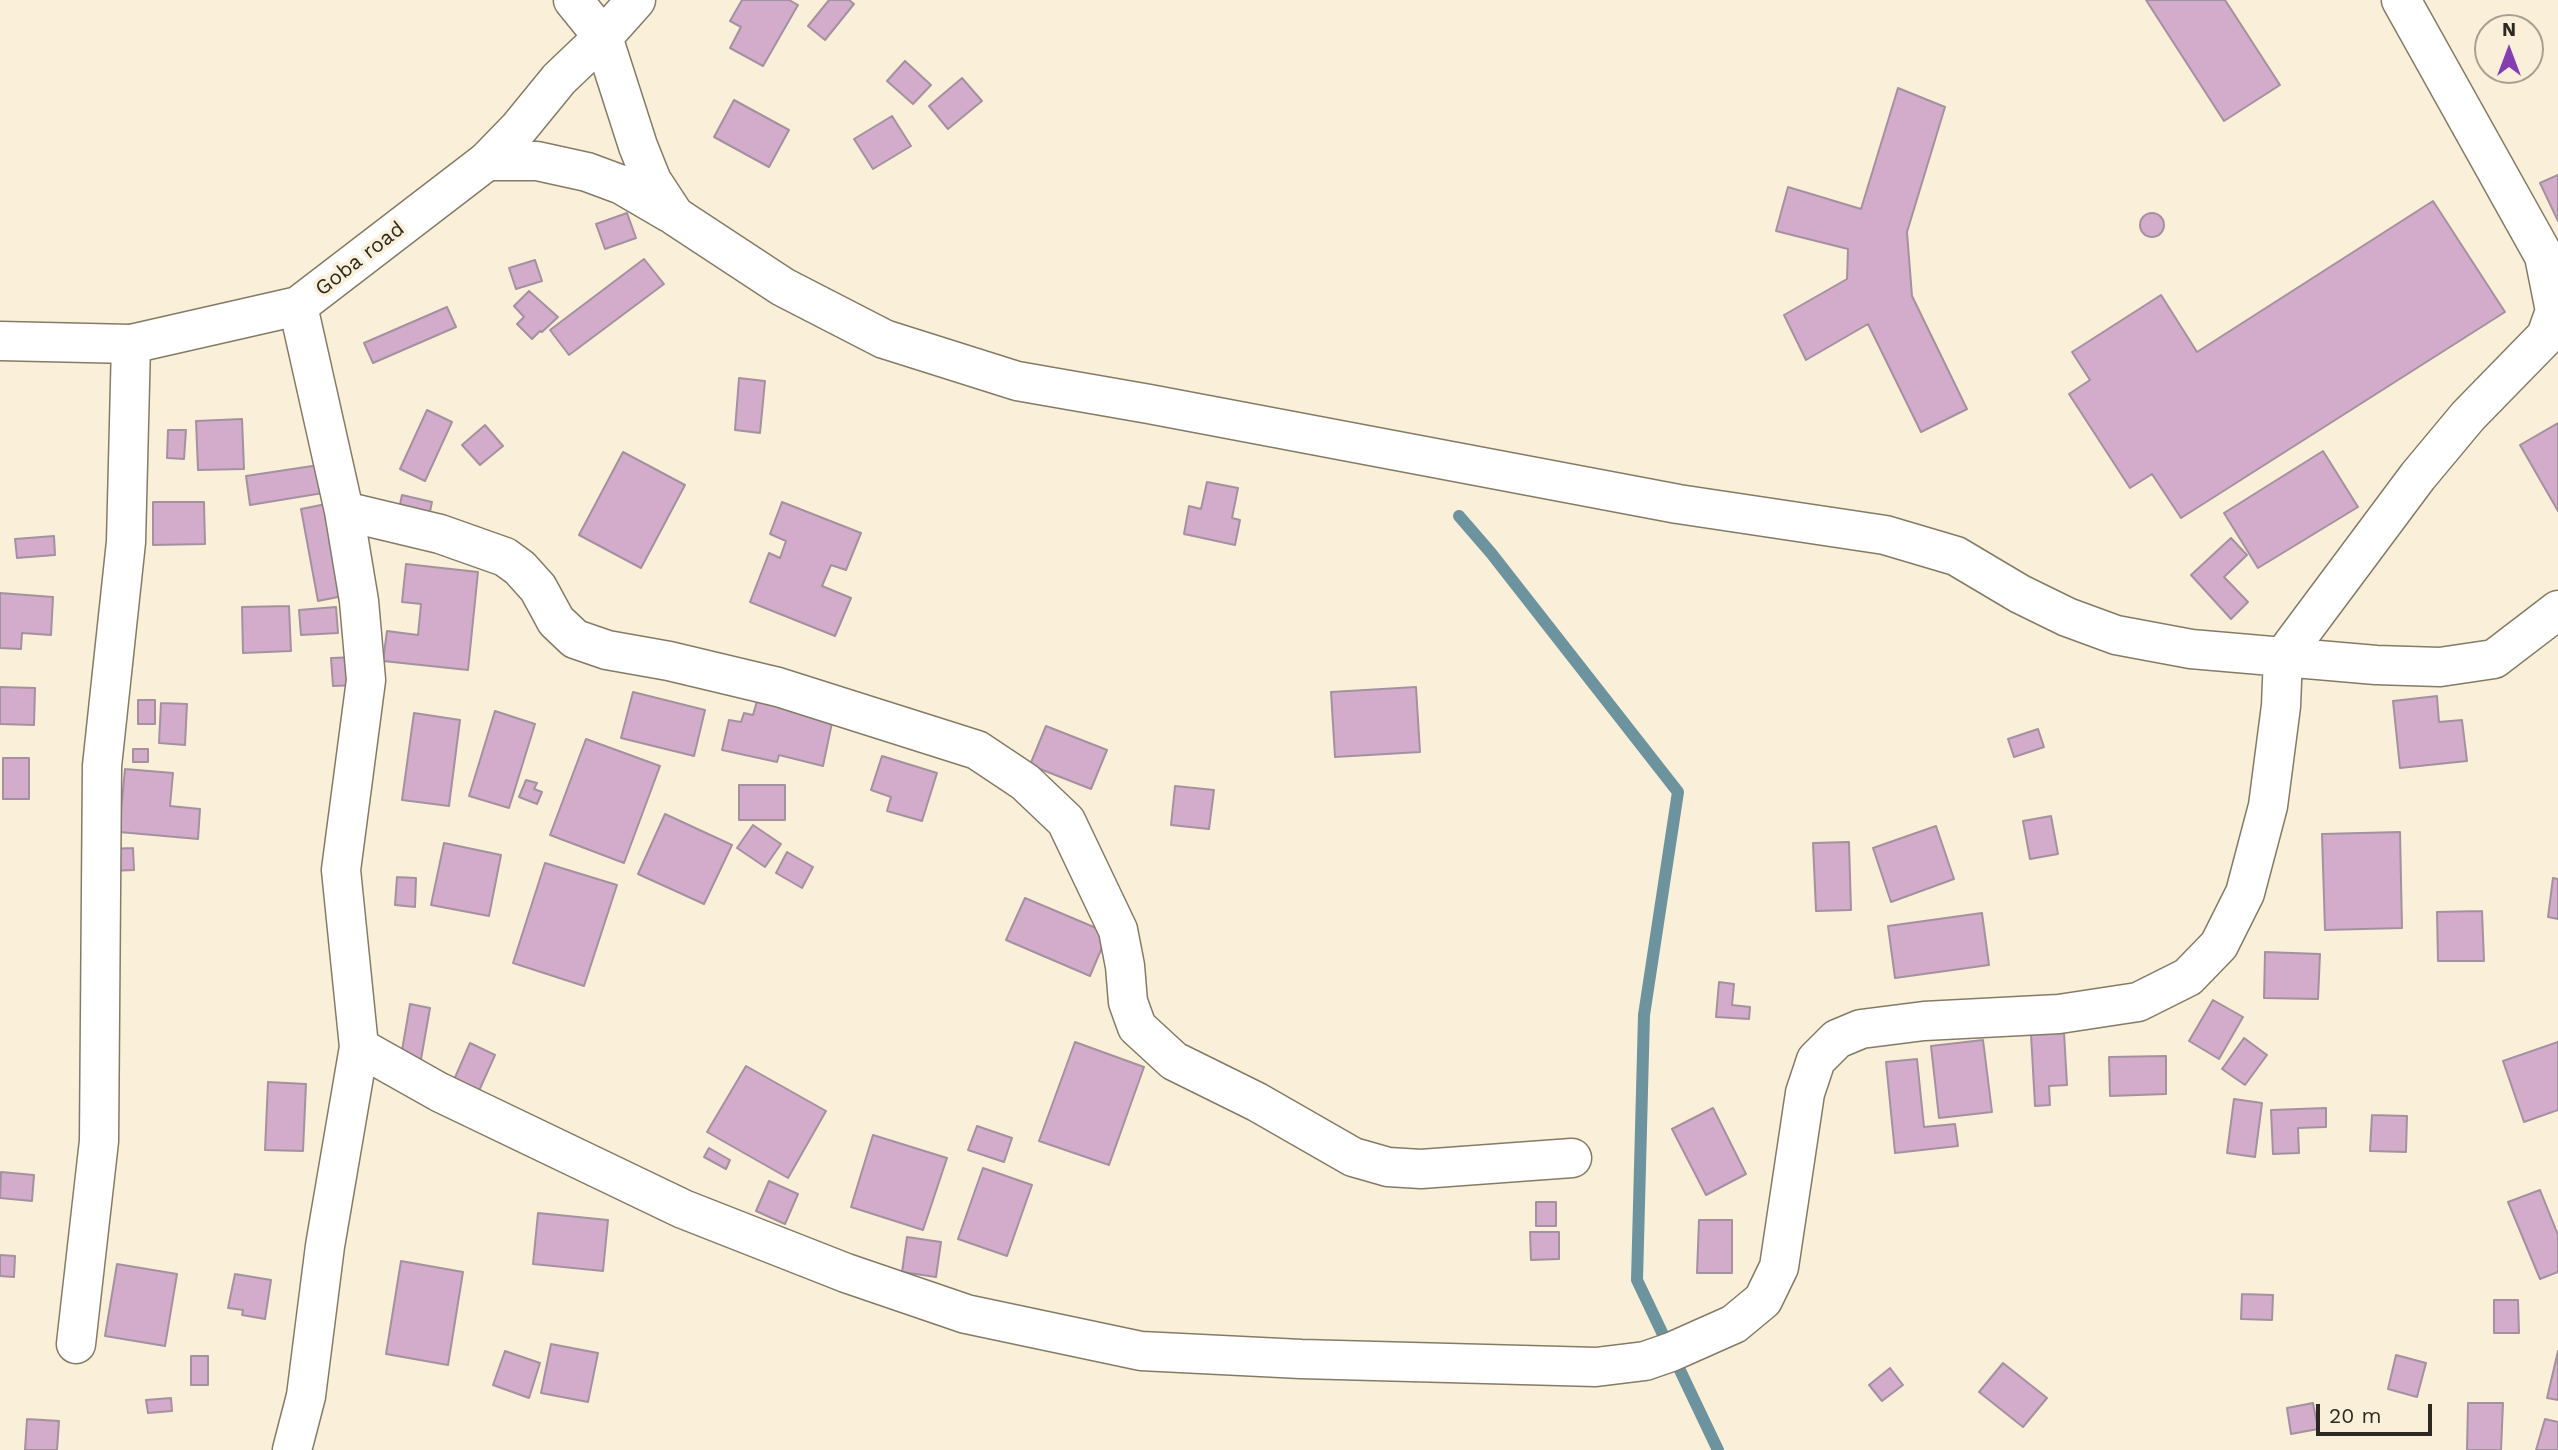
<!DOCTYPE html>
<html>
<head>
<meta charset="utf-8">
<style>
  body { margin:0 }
  #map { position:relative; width:2558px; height:1450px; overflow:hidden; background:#faf0d9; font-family:"Work Sans",sans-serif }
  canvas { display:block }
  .north { position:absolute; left:2474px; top:14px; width:70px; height:70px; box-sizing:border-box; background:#faf0d9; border:2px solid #a8a08f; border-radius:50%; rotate:0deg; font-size:19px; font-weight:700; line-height:28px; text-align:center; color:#2d2921 }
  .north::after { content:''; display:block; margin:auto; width:24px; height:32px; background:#853eb1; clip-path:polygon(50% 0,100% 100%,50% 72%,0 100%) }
  .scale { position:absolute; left:2316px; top:1404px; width:116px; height:32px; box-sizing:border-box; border:4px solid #2d2921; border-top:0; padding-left:9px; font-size:21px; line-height:24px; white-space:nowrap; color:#2d2921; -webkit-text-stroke:5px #faf0d9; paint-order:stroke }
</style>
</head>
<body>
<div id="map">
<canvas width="2558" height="1450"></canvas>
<div class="north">N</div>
<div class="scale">20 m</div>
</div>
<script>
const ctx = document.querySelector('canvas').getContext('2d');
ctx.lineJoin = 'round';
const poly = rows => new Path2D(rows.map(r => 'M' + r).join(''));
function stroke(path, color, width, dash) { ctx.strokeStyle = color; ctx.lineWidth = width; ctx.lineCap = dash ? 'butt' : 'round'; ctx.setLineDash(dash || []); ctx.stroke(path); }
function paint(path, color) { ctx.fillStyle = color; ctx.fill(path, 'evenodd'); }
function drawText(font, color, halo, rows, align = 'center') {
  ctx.font = font + ' "Work Sans",sans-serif'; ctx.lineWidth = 7; ctx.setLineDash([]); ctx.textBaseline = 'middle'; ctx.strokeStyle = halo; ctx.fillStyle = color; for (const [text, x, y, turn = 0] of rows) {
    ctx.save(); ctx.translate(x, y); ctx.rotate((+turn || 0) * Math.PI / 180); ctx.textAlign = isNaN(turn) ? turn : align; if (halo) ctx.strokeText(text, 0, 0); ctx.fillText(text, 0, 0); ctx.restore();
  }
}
const stream = poly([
  [1459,516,1491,553,1678,792,1644,1015,1637,1280,1718,1450]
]);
const building = poly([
  [742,0,789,0,798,5,763,66,730,48,741,27,730,21,742,0],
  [829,0,849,0,854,4,825,40,808,26,829,0],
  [2146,0,2225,0,2280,85,2224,121,2146,0],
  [905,61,931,85,913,104,887,81,905,61],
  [962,78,982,101,948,129,929,106,962,78],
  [1898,88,1945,107,1907,232,1912,296,1967,409,1921,432,1868,324,1806,360,1784,315,1847,279,1848,249,1776,231,1788,187,1861,209,1898,88],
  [734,100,789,130,769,167,714,137,734,100],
  [892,116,911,146,873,169,854,139,892,116],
  [2558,175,2558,221,2540,183,2558,175],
  [2433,201,2505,312,2181,518,2152,474,2130,488,2069,394,2090,380,2072,352,2161,295,2197,352,2433,201],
  [627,213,636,238,605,249,596,224,627,213],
  '2140 225a12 12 0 1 1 24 0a12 12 0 1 1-24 0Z',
  [644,259,664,284,569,355,550,330,644,259],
  [535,260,542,281,516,289,509,268,535,260],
  [529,291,558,317,542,332,540,331,532,339,517,324,524,317,514,306,529,291],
  [447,307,456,327,373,363,364,343,447,307],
  [739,378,765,381,760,433,735,430,739,378],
  [427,410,452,422,425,481,400,469,427,410],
  [242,419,244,469,198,470,196,421,242,419],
  [2558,423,2558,511,2520,445,2558,423],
  [485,425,503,446,480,465,462,445,485,425],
  [168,430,186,430,184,459,167,458,168,430],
  [2323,451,2358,507,2258,568,2224,513,2323,451],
  [623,452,685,485,641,568,579,535,623,452],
  [319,465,323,493,250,505,246,476,319,465],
  [1207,482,1238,488,1232,518,1240,520,1235,545,1184,534,1189,506,1201,509,1207,482],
  [402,495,432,502,429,516,399,509,402,495],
  [153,502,204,502,205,544,153,545,153,502],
  [782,502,861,533,846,570,831,565,822,586,851,598,835,636,750,602,769,553,780,558,786,541,770,534,782,502],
  [326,504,343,596,318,601,301,509,326,504],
  [54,536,55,555,17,558,15,539,54,536],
  [2231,538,2247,555,2224,577,2248,602,2231,619,2191,575,2231,538],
  [406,564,478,572,468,670,383,661,387,631,418,635,421,604,402,602,406,564],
  [0,593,53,597,51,635,22,633,21,649,0,648,0,593],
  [289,606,291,651,243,653,242,607,289,606],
  [336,607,338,633,301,635,299,610,336,607],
  [357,657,359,685,333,686,331,658,357,657],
  [0,687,35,688,34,725,0,724,0,687],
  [1416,687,1420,752,1335,757,1331,692,1416,687],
  [633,692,705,710,694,756,621,738,633,692],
  [2437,696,2439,722,2462,720,2467,761,2400,768,2393,701,2437,696],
  [138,700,155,700,155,724,138,724,138,700],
  [757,701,833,718,823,766,779,755,777,762,722,750,729,720,741,722,744,713,753,715,757,701],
  [161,703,187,704,185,745,159,743,161,703],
  [495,711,535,724,509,808,469,796,495,711],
  [414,713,460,720,449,806,402,800,414,713],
  [1046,726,1107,750,1091,789,1030,765,1046,726],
  [2038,729,2044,747,2014,757,2008,739,2038,729],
  [586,739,660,766,624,863,550,835,586,739],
  [133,749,148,749,148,762,133,762,133,749],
  [882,756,937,773,922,821,887,811,891,797,871,790,882,756],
  [3,758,29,758,29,799,3,799,3,758],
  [125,769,173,773,170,806,200,809,198,839,119,832,125,769],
  [526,780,537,783,534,789,542,792,537,804,519,797,526,780],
  [739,785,785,785,785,820,739,820,739,785],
  [1175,786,1214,790,1209,829,1171,825,1175,786],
  [665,814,732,845,704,904,638,874,665,814],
  [2051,816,2058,854,2030,859,2023,821,2051,816],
  [753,825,781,844,765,867,737,848,753,825],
  [1936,826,1954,879,1891,902,1873,848,1936,826],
  [2400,832,2402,928,2325,930,2322,834,2400,832],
  [1849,842,1851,910,1816,911,1813,843,1849,842],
  [444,843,501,855,489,916,431,905,444,843],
  [133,848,134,870,110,871,109,849,133,848],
  [787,852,813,867,802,888,776,873,787,852],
  [545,863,617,885,584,986,513,963,545,863],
  [397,877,416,878,415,907,395,905,397,877],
  [2553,878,2558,879,2558,919,2548,917,2553,878],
  [1025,898,1108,933,1090,976,1006,940,1025,898],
  [2482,911,2484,961,2438,961,2437,912,2482,911],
  [1982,913,1989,965,1895,978,1888,926,1982,913],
  [2265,952,2320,954,2318,999,2264,998,2265,952],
  [1719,982,1734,984,1732,1005,1750,1007,1749,1019,1716,1017,1719,982],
  [2213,1000,2243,1017,2219,1059,2189,1041,2213,1000],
  [410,1004,430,1008,420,1065,400,1062,410,1004],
  [2064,1032,2067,1085,2049,1086,2050,1105,2035,1106,2031,1034,2064,1032],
  [2244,1038,2267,1055,2245,1085,2222,1069,2244,1038],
  [1983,1040,1992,1112,1939,1118,1931,1046,1983,1040],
  [1075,1042,1144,1067,1109,1165,1039,1141,1075,1042],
  [2558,1042,2558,1110,2524,1122,2503,1061,2558,1042],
  [470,1043,495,1055,478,1093,453,1082,470,1043],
  [2166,1056,2166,1094,2110,1096,2109,1057,2166,1056],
  [1917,1059,1924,1127,1955,1124,1958,1146,1895,1153,1886,1062,1917,1059],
  [746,1066,826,1111,788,1178,707,1132,746,1066],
  [268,1082,306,1084,303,1151,265,1150,268,1082],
  [2234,1099,2262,1103,2255,1157,2227,1153,2234,1099],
  [1713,1108,1746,1174,1706,1195,1672,1129,1713,1108],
  [2326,1108,2326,1127,2298,1128,2299,1153,2273,1154,2271,1110,2326,1108],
  [2372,1115,2407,1116,2406,1152,2370,1151,2372,1115],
  [977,1126,1012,1138,1004,1162,968,1150,977,1126],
  [873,1135,947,1158,923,1230,851,1207,873,1135],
  [709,1148,730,1160,726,1169,704,1157,709,1148],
  [983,1168,1032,1185,1007,1256,958,1239,983,1168],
  [1,1172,34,1175,32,1201,0,1198,1,1172],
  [769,1181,798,1194,785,1224,756,1211,769,1181],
  [2540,1190,2558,1235,2558,1272,2540,1279,2508,1202,2540,1190],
  [1536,1202,1556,1202,1556,1226,1536,1226,1536,1202],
  [538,1213,608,1220,603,1271,533,1264,538,1213],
  [1699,1220,1732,1220,1732,1273,1697,1273,1699,1220],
  [1530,1232,1559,1232,1559,1259,1531,1260,1530,1232],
  [907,1237,941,1242,936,1277,902,1272,907,1237],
  [0,1255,15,1256,14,1277,0,1276,0,1255],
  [401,1261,463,1272,448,1365,386,1354,401,1261],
  [117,1264,177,1274,165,1346,105,1336,117,1264],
  [235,1274,271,1280,265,1319,242,1315,243,1310,228,1308,235,1274],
  [2242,1294,2273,1295,2272,1320,2241,1319,2242,1294],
  [2494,1300,2518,1300,2519,1333,2494,1333,2494,1300],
  [551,1344,598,1353,588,1402,541,1393,551,1344],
  [505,1351,540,1363,529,1398,493,1385,505,1351],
  [2558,1351,2558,1400,2547,1398,2558,1351],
  [2396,1355,2426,1363,2417,1397,2388,1389,2396,1355],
  [191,1356,208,1356,208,1385,191,1385,191,1356],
  [2003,1363,2047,1398,2023,1427,1979,1392,2003,1363],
  [1890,1368,1903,1385,1882,1401,1869,1385,1890,1368],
  [171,1398,172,1411,148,1413,146,1400,171,1398],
  [2313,1403,2318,1429,2291,1434,2287,1408,2313,1403],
  [2468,1403,2503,1403,2501,1450,2467,1450,2468,1403],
  [27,1419,59,1421,57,1450,25,1450,27,1419],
  [2545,1419,2558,1422,2558,1450,2536,1450,2545,1419]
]);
const minor = poly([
  [573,0,603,37,638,146,652,181,675,216,783,287,884,339,1017,381,1149,404,1678,504,1885,535,1956,556,2020,594,2067,617,2116,635,2191,649,2376,665,2440,667,2494,659,2558,610],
  [487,161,537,161,587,172,622,185,670,213],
  [344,511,440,534,505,557,520,568,538,588,556,621,575,639,607,650,669,661,778,687,977,750,1025,782,1066,821,1118,930,1125,966,1128,1002,1137,1027,1174,1061,1257,1102,1353,1157,1388,1167,1421,1169,1572,1158],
  [359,1047,439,1092,683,1209,846,1273,966,1314,1141,1351,1301,1359,1596,1367,1645,1361,1671,1352,1734,1324,1763,1300,1779,1267,1805,1093,1816,1060,1837,1039,1861,1029,1924,1021,2059,1014,2138,1002,2188,977,2219,945,2245,893,2268,806,2281,706,2283,657,2418,476,2468,416,2546,336,2555,311,2544,256,2401,0],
  [76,1344,99,1141,102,766,126,542,131,344],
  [292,1450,306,1396,325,1246,359,1047,341,870,366,680,359,601,344,511,298,306]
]);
const tertiary = poly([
  [0,341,131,344,298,306,487,161,519,128,559,79,603,37,636,0]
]);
const streetNames = [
  ["Goba road",360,259,-38]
];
stroke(stream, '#6d949e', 12);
paint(building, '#d3abcb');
stroke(building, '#a491a0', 2);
stroke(minor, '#847b67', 41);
stroke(tertiary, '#847b67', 41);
stroke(minor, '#fff', 38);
stroke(tertiary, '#fff', 38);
drawText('21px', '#2d2921', '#faf0d9', streetNames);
</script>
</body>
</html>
